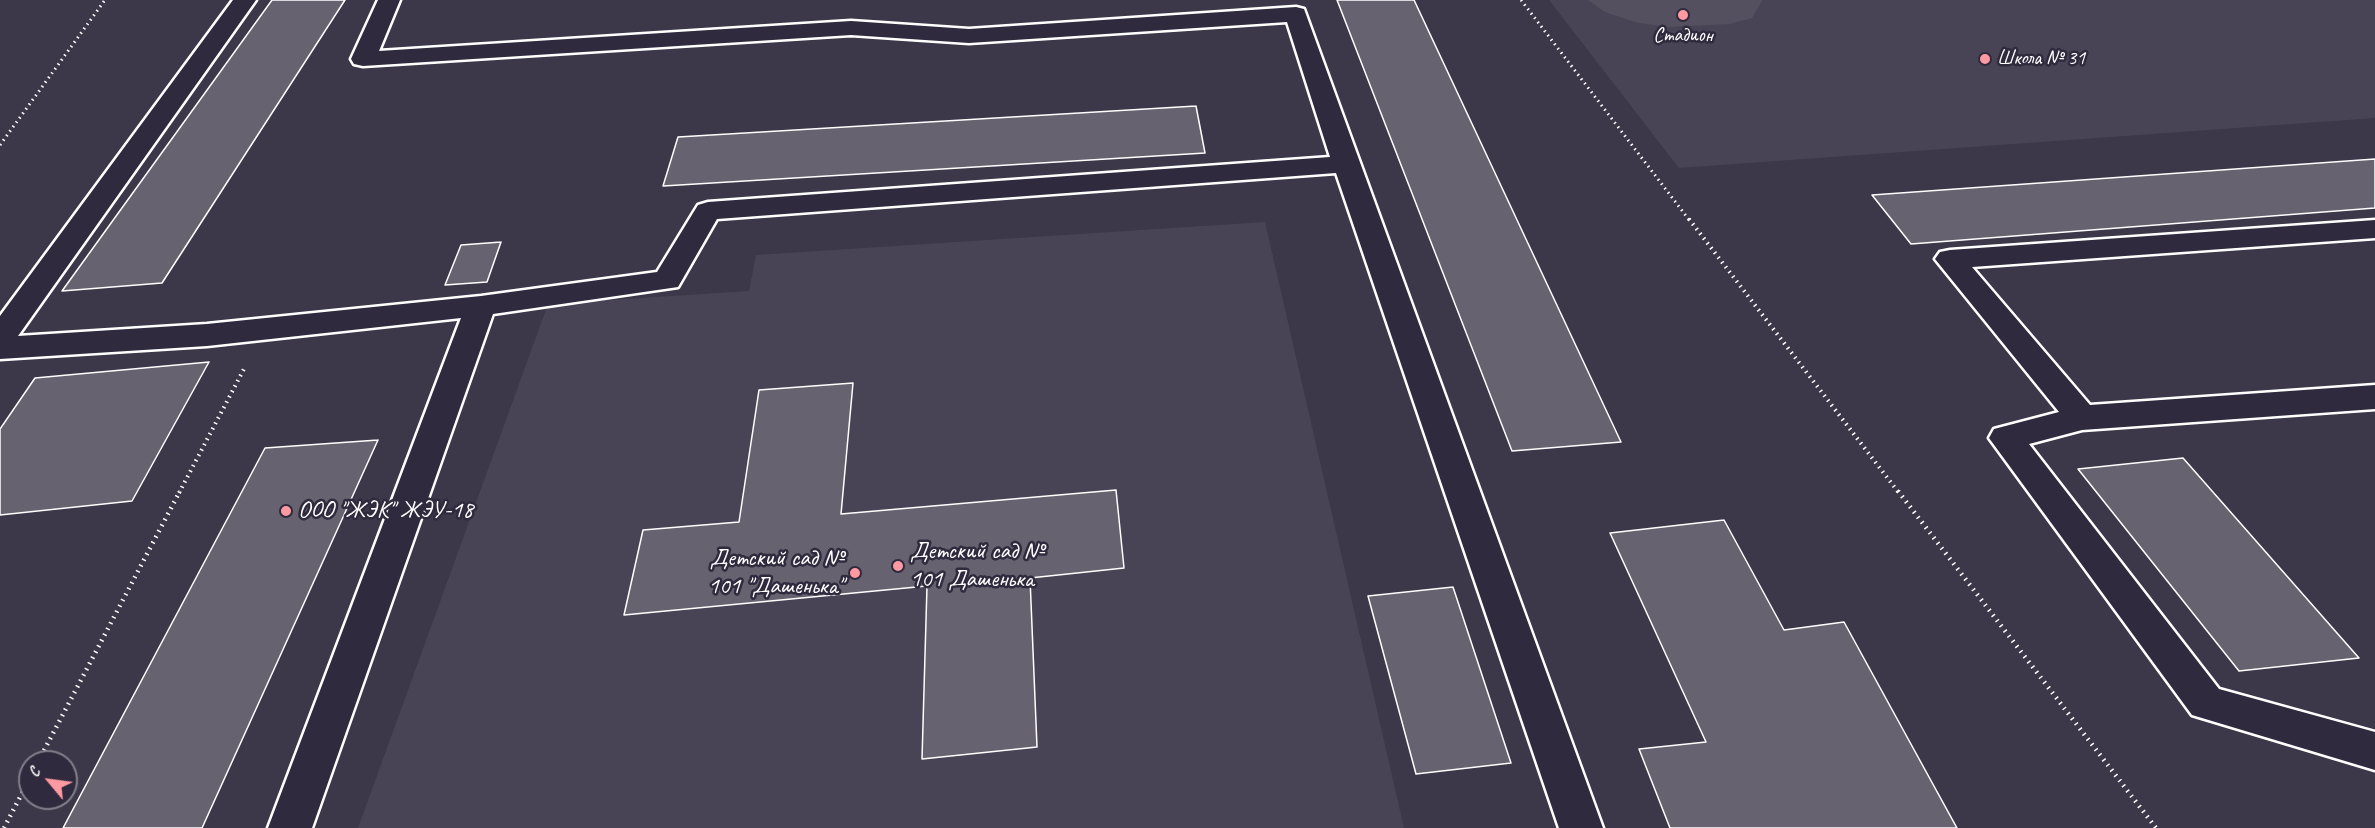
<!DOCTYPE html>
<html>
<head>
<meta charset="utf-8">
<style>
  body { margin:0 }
  #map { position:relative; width:2375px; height:828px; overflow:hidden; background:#3c3749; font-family:Caveat,sans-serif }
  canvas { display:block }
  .north { position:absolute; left:18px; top:750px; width:60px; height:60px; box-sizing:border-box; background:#2f2a3d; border:2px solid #827f8b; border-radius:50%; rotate:299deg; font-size:16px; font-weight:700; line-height:24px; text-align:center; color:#fff }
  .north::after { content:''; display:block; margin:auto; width:21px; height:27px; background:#ff9aa2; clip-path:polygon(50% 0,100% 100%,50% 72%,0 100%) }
</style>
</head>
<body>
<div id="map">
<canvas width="2375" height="828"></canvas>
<div class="north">С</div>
</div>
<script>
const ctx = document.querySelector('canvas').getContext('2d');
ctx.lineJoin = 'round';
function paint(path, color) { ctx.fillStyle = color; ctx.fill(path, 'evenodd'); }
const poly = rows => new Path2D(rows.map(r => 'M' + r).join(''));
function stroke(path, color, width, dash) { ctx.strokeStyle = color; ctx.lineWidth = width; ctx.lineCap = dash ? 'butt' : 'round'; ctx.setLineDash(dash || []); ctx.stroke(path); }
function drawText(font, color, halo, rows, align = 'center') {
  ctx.font = font + ' Caveat,sans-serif'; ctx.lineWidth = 5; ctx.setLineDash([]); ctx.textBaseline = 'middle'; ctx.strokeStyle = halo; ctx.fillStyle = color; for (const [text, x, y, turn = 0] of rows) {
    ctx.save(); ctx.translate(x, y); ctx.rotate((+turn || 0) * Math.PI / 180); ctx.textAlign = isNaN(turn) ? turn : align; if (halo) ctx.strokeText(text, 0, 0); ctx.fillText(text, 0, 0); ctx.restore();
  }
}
const built = poly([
  [1549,0,2375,0,2375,118,1679,168],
  [1265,222,1404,828,358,828,548,304,749,291,756,255]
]);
const green = poly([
  [1588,0,1762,0,1762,1,1752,18,1729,24,1666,27,1635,22,1605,12]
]);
const building = poly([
  [272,0,345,0,162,283,62,291,272,0],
  [1337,0,1414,0,1621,442,1512,451,1337,0],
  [1196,106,1205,153,663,186,678,137,1196,106],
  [2375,159,2375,208,1911,244,1872,195,2375,159],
  [501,242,487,282,445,285,461,245,501,242],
  [209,362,132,501,0,515,0,429,35,378,209,362],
  [853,383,841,514,1116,490,1124,568,1030,578,1037,747,922,759,927,586,624,615,643,530,739,522,759,390,853,383],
  [378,440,202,828,63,828,265,448,378,440],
  [2183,458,2359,658,2239,671,2078,469,2183,458],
  [1724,520,1784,630,1844,622,1957,828,1670,828,1639,749,1706,742,1610,533,1724,520],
  [1453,587,1511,763,1416,774,1368,596,1453,587]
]);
const pathFar2 = poly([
  [1521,0,1690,221],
  [0,145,105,0]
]);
const pathFar1 = poly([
  [1689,219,1899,493],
  [179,493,245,367]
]);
const path = poly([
  [1898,491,2156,828],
  [38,762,180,491],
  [4,828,30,778]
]);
const minor = poly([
  [233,0,256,0,18,336,207,324,481,296,657,272,698,205,708,202,1330,157,1287,22,969,43,851,35,363,66,354,64,351,59,378,0,400,0,379,51,851,21,969,29,1296,7,1304,9,1603,828,1559,828,1336,173,717,219,678,287,493,314,312,828,268,828,461,318,207,346,0,359,0,316,233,0],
  [2375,220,2375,238,1972,267,2090,405,2375,385,2375,409,2082,430,2029,444,2219,689,2375,732,2375,770,2192,715,1989,438,1994,429,2059,412,1935,259,1940,252,1950,250,2375,220]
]);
const markers = [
  [1683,15,6,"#ff9aa2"],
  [1985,59,6,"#ff9aa2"],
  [286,511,6,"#ff9aa2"],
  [898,566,6,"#ff9aa2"],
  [855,573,6,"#ff9aa2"]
];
const farPoinames = [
  ["Стадион",1683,36],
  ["Школа № 31",1997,59,"left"]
];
const poiNames = [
  ["ООО \"ЖЭК\" ЖЭУ-18",298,511],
  ["Детский сад №",910,552],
  ["101 Дашенька",910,580],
  ["Детский сад №",843,559,"right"],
  ["101 \"Дашенька\"",843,587,"right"]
];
paint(built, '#494455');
paint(green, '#555060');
paint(building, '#666270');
stroke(building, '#fff', 1.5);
stroke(minor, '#fff', 5);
stroke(pathFar2, '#fff', 3, [1.5, 4]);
stroke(pathFar1, '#fff', 4, [1.5, 4.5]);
stroke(path, '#fff', 4.5, [1.5, 5]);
paint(minor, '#2f2a3d');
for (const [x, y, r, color] of markers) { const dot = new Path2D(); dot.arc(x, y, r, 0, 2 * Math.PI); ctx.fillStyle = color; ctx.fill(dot); stroke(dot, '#2f2a3d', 2); }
drawText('20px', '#fff', '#2f2a3d', farPoinames);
drawText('24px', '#fff', '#2f2a3d', poiNames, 'left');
</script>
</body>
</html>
